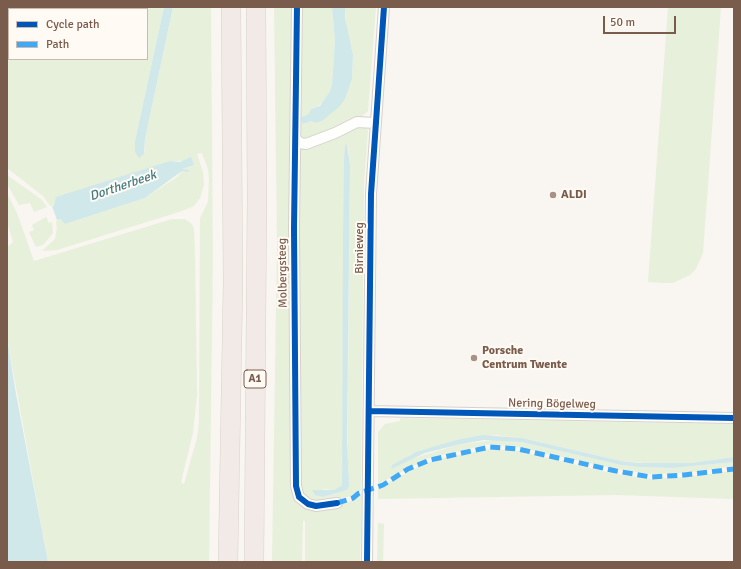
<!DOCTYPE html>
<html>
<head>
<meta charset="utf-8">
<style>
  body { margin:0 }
  #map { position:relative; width:741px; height:569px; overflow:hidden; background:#f9f5f0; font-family:Signika,sans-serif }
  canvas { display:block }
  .frame { position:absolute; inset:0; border:8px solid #7a5c4d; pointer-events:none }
  .legend { position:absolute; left:8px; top:8px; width:140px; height:52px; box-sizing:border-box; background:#fffaf3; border:1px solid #cabbb1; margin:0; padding:5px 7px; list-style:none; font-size:12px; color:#7a5c4d }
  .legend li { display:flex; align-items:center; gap:8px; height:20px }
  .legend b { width:20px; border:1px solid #cabbb1 }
  .scale { position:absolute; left:603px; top:16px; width:73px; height:18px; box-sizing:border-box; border:2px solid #7a5c4d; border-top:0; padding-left:5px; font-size:12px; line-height:14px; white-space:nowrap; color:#7a5c4d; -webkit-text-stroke:3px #fffaf3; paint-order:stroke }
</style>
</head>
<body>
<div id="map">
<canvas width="741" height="569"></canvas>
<div class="frame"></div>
<ul class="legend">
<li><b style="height:5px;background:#0057b8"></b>Cycle path</li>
<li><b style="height:5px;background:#3fa9f5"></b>Path</li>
</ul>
<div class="scale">50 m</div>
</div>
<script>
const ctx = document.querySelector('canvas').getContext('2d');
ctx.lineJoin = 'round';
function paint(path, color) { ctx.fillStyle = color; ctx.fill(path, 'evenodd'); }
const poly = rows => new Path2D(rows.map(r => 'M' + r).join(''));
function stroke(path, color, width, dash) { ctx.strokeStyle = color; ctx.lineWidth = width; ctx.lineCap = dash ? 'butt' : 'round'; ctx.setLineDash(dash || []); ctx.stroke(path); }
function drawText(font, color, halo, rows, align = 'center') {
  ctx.font = font + ' Signika,sans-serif'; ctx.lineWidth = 4; ctx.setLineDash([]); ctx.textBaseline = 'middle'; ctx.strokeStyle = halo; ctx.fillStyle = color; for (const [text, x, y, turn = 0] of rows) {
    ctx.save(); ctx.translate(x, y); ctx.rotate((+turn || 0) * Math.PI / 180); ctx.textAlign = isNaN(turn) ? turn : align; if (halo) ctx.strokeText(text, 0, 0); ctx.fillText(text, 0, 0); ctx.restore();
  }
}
const green = poly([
  [7,7,164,7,135,141,145,152,145,139,173,7,211,7,213,257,209,562,48,562,7,338,7,247,13,242,7,222,7,193,17,213,34,261,172,219,185,219,192,224,194,229,195,253,197,395,193,433,181,482,184,484,197,438,199,422,200,218,208,202,209,179,208,169,202,153,197,154,203,172,204,185,200,198,194,206,179,212,57,250,42,251,55,239,57,228,56,221,60,219,65,224,145,198,177,177,182,171,182,169,194,165,192,161,170,161,50,206,43,196,7,168],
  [9,9,147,9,147,59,9,59],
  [274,7,293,7,290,112,296,498,341,505,354,500,362,494,360,562,305,562,305,521,303,521,302,562,272,562,277,244],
  [300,7,332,7,335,41,332,84,330,91,322,103,317,107,311,109,311,121,316,123,322,121,345,99,352,79,353,55,346,26,345,7,376,7,368,111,360,118,307,140,302,138,299,135],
  [668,7,721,7,703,253,696,269,690,275,673,283,663,283,648,282],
  [356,126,365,127,368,130,364,186,361,490,352,496,314,503,301,495,297,151,300,147],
  [348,145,350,165,347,490,323,497,313,493,325,489,334,490,342,485,344,178,344,160],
  [7,175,42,200,47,207,34,212,30,203,19,205,7,184],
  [46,217,49,223,52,222,53,233,43,245,36,247,29,232,34,230,32,225],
  [400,418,734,424,734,457,691,463,657,464,621,461,522,438,495,435,456,440,409,455,411,459,457,445,494,440,521,442,621,465,639,467,673,468,734,462,734,466,684,473,651,474,616,469,518,447,490,444,429,458,378,484,378,432,385,424,400,421],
  [490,449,518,451,615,474,651,479,685,477,734,471,734,499,616,495,378,499,378,488,422,465,442,458],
  [378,523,384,524,383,562,377,562]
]);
const water = poly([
  [164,7,173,7,145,139,144,154,139,158,135,152,135,141],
  [332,7,345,7,345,18,353,55,352,79,345,99,339,107,322,121,316,123,311,121,303,124,300,118,309,114,311,109,320,106,330,91,332,84,335,41],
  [347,144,350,165,347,442,349,486,347,490,323,497,315,495,312,490,334,490,342,485,343,239,344,160,345,146],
  [191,157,194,165,182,169,189,170,189,172,182,171,145,198,65,224,60,219,57,220,52,206,54,205,56,197,170,161,180,162],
  [7,338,16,394,48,562,8,562,7,556],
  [483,435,522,438,621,461,639,463,691,463,734,457,734,462,673,468,639,467,621,465,521,442,484,440,457,445,425,453,391,469,392,465,416,452,456,440]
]);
const street = poly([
  [297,7,294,228,296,486,299,497,308,504,316,506,337,503],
  [295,138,300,143,306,144,335,133,357,122,375,123],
  [369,411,734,418],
  [367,562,371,194,384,7]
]);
const highway = poly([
  [228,562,233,282,231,7],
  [254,562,257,197,256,7]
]);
const quiet = poly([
  [337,503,353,498,359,493,383,485,408,469,430,460,490,447,518,449,616,471,651,477,684,475,734,469]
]);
const cycleway = poly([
  [297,7,294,228,296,486,299,497,308,504,316,506,337,503],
  [369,411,734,418],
  [367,562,371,194,384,7]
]);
const markers = [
  [553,195,4,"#a69286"],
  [474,358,4,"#a69286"]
];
const shields = [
  [255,379,22]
];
const shieldNames = [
  ["A1",255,379]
];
const poiNames = [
  ["ALDI",561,195],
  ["Porsche",482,351],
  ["Centrum Twente",482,365]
];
const streetNames = [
  ["Birnieweg",360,248,-90],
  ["Molbergsteeg",283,273,-91],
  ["Nering Bögelweg",552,404,1]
];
const waterNames = [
  ["Dortherbeek",123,186,-19]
];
paint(green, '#e7f0db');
paint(water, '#d0e8ea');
stroke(street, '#d7d1cb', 12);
stroke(highway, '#dad1cc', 20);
stroke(street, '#fefefd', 10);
stroke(highway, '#f2eae7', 19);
stroke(quiet, '#3fa9f5', 5, [10, 5]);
stroke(cycleway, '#0057b8', 6);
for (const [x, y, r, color] of markers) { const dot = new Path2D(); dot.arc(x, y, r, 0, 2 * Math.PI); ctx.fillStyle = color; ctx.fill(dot); stroke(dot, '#fffaf3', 1.5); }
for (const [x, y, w] of shields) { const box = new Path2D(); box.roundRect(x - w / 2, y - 9, w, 18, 3); ctx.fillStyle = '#fffaf3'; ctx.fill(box); stroke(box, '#7a5c4d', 1); }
drawText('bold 11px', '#7a5c4d', null, shieldNames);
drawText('bold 12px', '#7a5c4d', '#fffaf3', poiNames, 'left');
drawText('12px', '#7a5c4d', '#fffaf3', streetNames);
drawText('italic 13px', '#437c86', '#fffaf3', waterNames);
</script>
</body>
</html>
